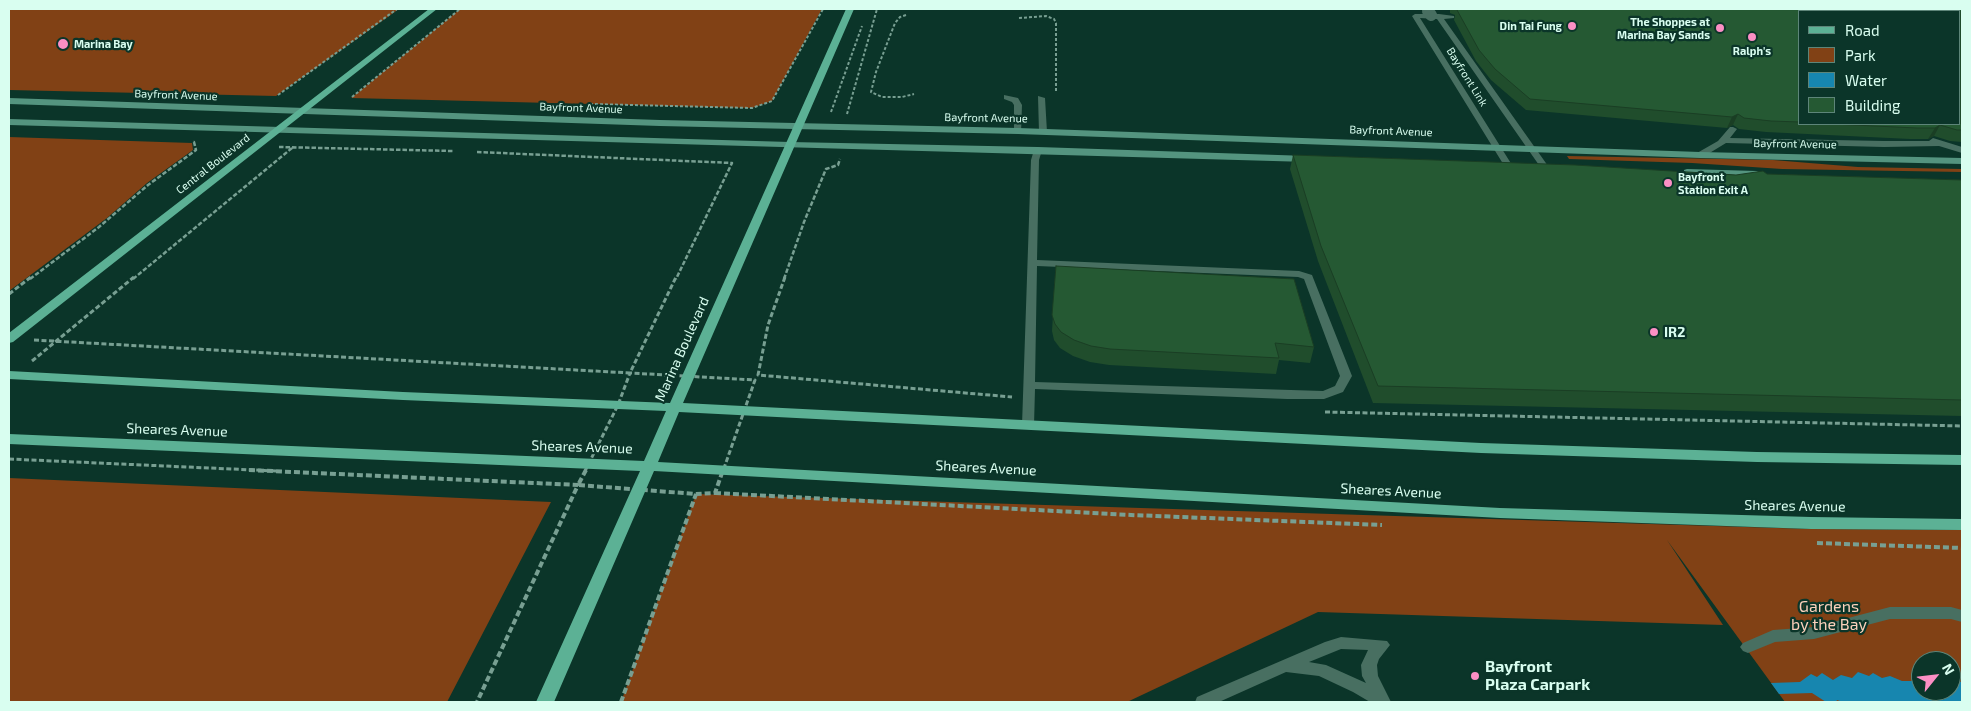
<!DOCTYPE html>
<html>
<head>
<meta charset="utf-8">
<style>
  body { margin:0 }
  #map { position:relative; width:1971px; height:711px; overflow:hidden; background:#0b3529; font-family:"Exo 2",sans-serif }
  canvas { display:block }
  .frame { position:absolute; inset:0; border:10px solid #d9fef0; pointer-events:none }
  .legend { position:absolute; left:1798px; top:10px; width:162px; height:115px; box-sizing:border-box; background:#0b3529; border:1px solid #5d8579; margin:0; padding:6px 9px; list-style:none; font-size:15px; color:#d9fef0 }
  .legend li { display:flex; align-items:center; gap:10px; height:25px }
  .legend b { width:25px; border:1px solid #5d8579 }
  .north { position:absolute; left:1911px; top:651px; width:50px; height:50px; box-sizing:border-box; background:#0b3529; border:1px solid #5d8579; border-radius:50%; rotate:61deg; font-size:14px; font-weight:700; line-height:20px; text-align:center; color:#d9fef0 }
  .north::after { content:''; display:block; margin:auto; width:18px; height:22px; background:#fb8fc4; clip-path:polygon(50% 0,100% 100%,50% 72%,0 100%) }
</style>
</head>
<body>
<div id="map">
<canvas width="1971" height="711"></canvas>
<div class="frame"></div>
<ul class="legend">
<li><b style="height:6px;background:#5cb195"></b>Road</li>
<li><b style="height:14px;background:#814115"></b>Park</li>
<li><b style="height:14px;background:#1786af"></b>Water</li>
<li><b style="height:14px;background:#255933"></b>Building</li>
</ul>
<div class="north">N</div>
</div>
<script>
const ctx = document.querySelector('canvas').getContext('2d');
ctx.lineJoin = 'round';
function paint(path, color) { ctx.fillStyle = color; ctx.fill(path, 'evenodd'); }
const poly = rows => new Path2D(rows.map(r => 'M' + r).join(''));
function stroke(path, color, width, dash) { ctx.strokeStyle = color; ctx.lineWidth = width; ctx.lineCap = dash ? 'butt' : 'round'; ctx.setLineDash(dash || []); ctx.stroke(path); }
function drawText(font, color, halo, rows, align = 'center') {
  ctx.font = font + ' "Exo 2",sans-serif'; ctx.lineWidth = 4.5; ctx.setLineDash([]); ctx.textBaseline = 'middle'; ctx.strokeStyle = halo; ctx.fillStyle = color; for (const [text, x, y, turn = 0] of rows) {
    ctx.save(); ctx.translate(x, y); ctx.rotate((+turn || 0) * Math.PI / 180); ctx.textAlign = isNaN(turn) ? turn : align; if (halo) ctx.strokeText(text, 0, 0); ctx.fillText(text, 0, 0); ctx.restore();
  }
}
const green = poly([
  [9,9,399,9,276,96,9,90],
  [460,9,822,9,772,101,752,108,351,98],
  [9,137,192,143,193,150,147,183,107,218,9,291],
  [1567,156,1773,160,1858,167,1962,169,1962,172,1782,169,1692,163,1569,159],
  [9,478,551,502,447,702,9,702],
  [696,494,1809,529,1962,530,1962,702,1785,702,1667,540,1723,625,1318,612,1127,702,621,702],
  [1921,661,1951,661,1951,691,1921,691]
]);
const water = poly([
  [1858,672,1869,676,1873,673,1882,678,1890,676,1902,681,1921,681,1921,691,1951,691,1951,681,1962,682,1962,702,1843,702,1837,700,1836,702,1826,702,1812,693,1779,694,1771,683,1800,682,1811,674,1817,677,1822,673,1833,680,1841,675,1852,678]
]);
const pathFar3 = poly([
  [906,15,900,17,895,23,876,72,871,92,882,97,902,97,914,94],
  [1019,18,1046,16,1054,19,1056,23,1056,92],
  [278,95,397,9],
  [352,97,460,9],
  [590,104,752,108,772,101,823,9],
  [831,112,862,26],
  [847,114,877,9]
]);
const pathFar2 = poly([
  [279,147,453,151],
  [477,152,732,163,676,279],
  [30,279,99,227,148,185,196,150,194,142,192,142],
  [133,279,292,148],
  [784,279,804,222,826,169,838,165,840,159]
]);
const pathFar1 = poly([
  [785,277,768,325,758,375,1012,397],
  [9,294,31,277],
  [34,340,630,373,676,277],
  [32,361,134,277],
  [1325,412,1962,426],
  [9,459,276,471],
  [585,471,618,405,630,373,755,380,723,471]
]);
const path = poly([
  [249,470,578,485,477,702],
  [586,470,578,485,696,494,715,493,723,470],
  [715,493,1131,515,1382,525],
  [1817,543,1962,548],
  [621,702,696,494]
]);
const service = poly([
  [1439,14,1454,16,1454,18,1444,19,1548,166,1547,168,1541,168,1437,19,1420,18,1512,165,1508,168,1505,167,1412,16,1415,14,1439,14],
  [1004,95,1018,98,1022,105,1021,133,1015,133,1014,131,1014,105,1012,102,1004,99,1004,95],
  [1038,96,1045,98,1047,132,1043,134,1039,132,1038,96],
  [1730,127,1733,127,1737,129,1730,138,1884,141,1929,141,1933,138,1962,147,1962,153,1939,146,1884,147,1726,143,1703,157,1697,157,1697,153,1718,141,1730,127],
  [1038,147,1042,150,1039,160,1037,260,1299,271,1312,275,1352,376,1343,392,1324,399,1287,399,1035,389,1034,425,1028,429,1024,428,1022,425,1031,160,1034,150,1038,147],
  [1037,266,1298,277,1304,279,1340,376,1335,386,1323,391,1035,382,1037,266],
  [1890,607,1951,607,1962,610,1962,622,1951,619,1890,619,1814,639,1775,642,1748,653,1743,651,1740,647,1743,643,1773,630,1814,627,1890,607],
  [1341,637,1387,641,1390,645,1379,659,1377,665,1378,676,1391,702,1370,702,1353,692,1319,676,1286,672,1219,702,1195,702,1197,697,1325,642,1341,637],
  [1341,649,1368,650,1361,665,1362,676,1366,683,1326,665,1309,662,1341,649]
]);
const pedestrian = poly([
  [1428,11,1431,15]
]);
const secondary = poly([
  [9,98,660,120,1018,128,1700,152,1962,158,1962,164,1700,158,1018,134,660,126,9,104,9,98],
  [9,119,790,142,1038,147,1308,156,1313,159,1308,162,9,125,9,119],
  [1687,169,1757,171,1762,174,1757,177,1684,174,1684,170,1687,169]
]);
const primary = poly([
  [429,9,437,9,13,342,9,343,9,333,429,9],
  [846,9,854,9,683,403,1481,443,1757,452,1962,455,1962,465,1757,462,1481,453,679,412,658,462,1500,508,1811,517,1962,519,1962,530,1811,529,1500,518,654,471,554,702,536,702,640,471,9,444,9,434,644,461,666,411,403,400,9,379,9,371,403,392,670,403,846,9]
]);
const wall = poly([
  [1450,9,1962,9,1962,142,1950,141,1934,136,1928,139,1910,139,1766,132,1739,129,1733,125,1727,128,1526,110,1491,80,1476,61,1454,20,1455,15,1450,13],
  [1800,11,1960,124,1800,124],
  [1293,155,1736,175,1767,174,1962,180,1962,416,1373,403,1318,261,1290,169],
  [1056,266,1314,347,1310,363,1279,360,1276,374,1109,365,1090,362,1073,356,1060,348,1054,340,1052,331]
]);
const shadedWall = poly([
  [1738,114,1733,125,1727,128,1732,117],
  [1940,125,1934,136,1928,139,1935,128]
]);
const building = poly([
  [1457,9,1962,9,1962,130,1957,130,1940,125,1935,128,1917,128,1832,124,1960,124,1960,11,1800,11,1800,122,1771,121,1744,118,1738,114,1732,117,1530,99,1495,69,1479,50,1457,10,1457,9],
  [1293,155,1575,165,1736,175,1763,171,1767,174,1962,180,1962,400,1378,386,1321,246,1293,155],
  [1056,266,1294,279,1314,347,1275,343,1279,358,1110,349,1091,346,1074,340,1061,332,1055,324,1052,315,1056,266]
]);
const markers = [
  [1572,26,5,"#fb8fc4"],
  [1720,28,5,"#fb8fc4"],
  [1752,37,5,"#fb8fc4"],
  [63,44,6,"#fb8fc4"],
  [1668,183,5,"#fb8fc4"],
  [1654,332,5,"#fb8fc4"],
  [1475,676,5,"#fb8fc4"]
];
const farPoinames = [
  ["The Shoppes at",1710,22],
  ["Marina Bay Sands",1710,35],
  ["Din Tai Fung",1562,26],
  ["Marina Bay",74,44,"left"],
  ["Ralph's",1752,51,"center"],
  ["Bayfront",1678,177,"left"],
  ["Station Exit A",1678,190,"left"]
];
const farStreetnames = [
  ["Bayfront Link",1467,77,58],
  ["Bayfront Avenue",176,95,2],
  ["Bayfront Avenue",581,108,2],
  ["Bayfront Avenue",986,118,1],
  ["Bayfront Avenue",1391,131,2],
  ["Bayfront Avenue",1795,144,1],
  ["Central Boulevard",213,164,-38]
];
const poiNames = [
  ["IR2",1664,332]
];
const streetNames = [
  ["Marina Boulevard",682,349,-66],
  ["Sheares Avenue",177,430,2],
  ["Sheares Avenue",582,447,2],
  ["Sheares Avenue",986,468,3],
  ["Sheares Avenue",1391,491,3],
  ["Sheares Avenue",1795,506,1]
];
const nearParknames = [
  ["Gardens",1829,607],
  ["by the Bay",1829,625]
];
const nearPoinames = [
  ["Bayfront",1485,667],
  ["Plaza Carpark",1485,685]
];
paint(green, '#814115');
paint(water, '#1786af');
stroke(pathFar3, '#789f92', 2, [3, 2]);
stroke(pathFar2, '#789f92', 2.5, [4.5, 2]);
stroke(pathFar1, '#789f92', 3, [5, 2.5]);
stroke(path, '#789f92', 4, [6, 3]);
paint(service, '#486f61');
stroke(pedestrian, '#486f61', 12);
paint(secondary, '#54947f');
paint(primary, '#5cb195');
paint(wall, '#204d2c');
paint(shadedWall, '#1a3e24');
paint(building, '#255933');
stroke(building, '#1a3e24', 1);
for (const [x, y, r, color] of markers) { const dot = new Path2D(); dot.arc(x, y, r, 0, 2 * Math.PI); ctx.fillStyle = color; ctx.fill(dot); stroke(dot, '#0b3529', 2); }
drawText('bold 11px', '#d9fef0', '#0b3529', farPoinames, 'right');
drawText('11px', '#d9fef0', '#0b3529', farStreetnames);
drawText('bold 14px', '#d9fef0', '#0b3529', poiNames, 'left');
drawText('14px', '#d9fef0', '#0b3529', streetNames);
drawText('16px', '#fbd1bb', '#0b3529', nearParknames);
drawText('bold 16px', '#d9fef0', '#0b3529', nearPoinames, 'left');
</script>
</body>
</html>
